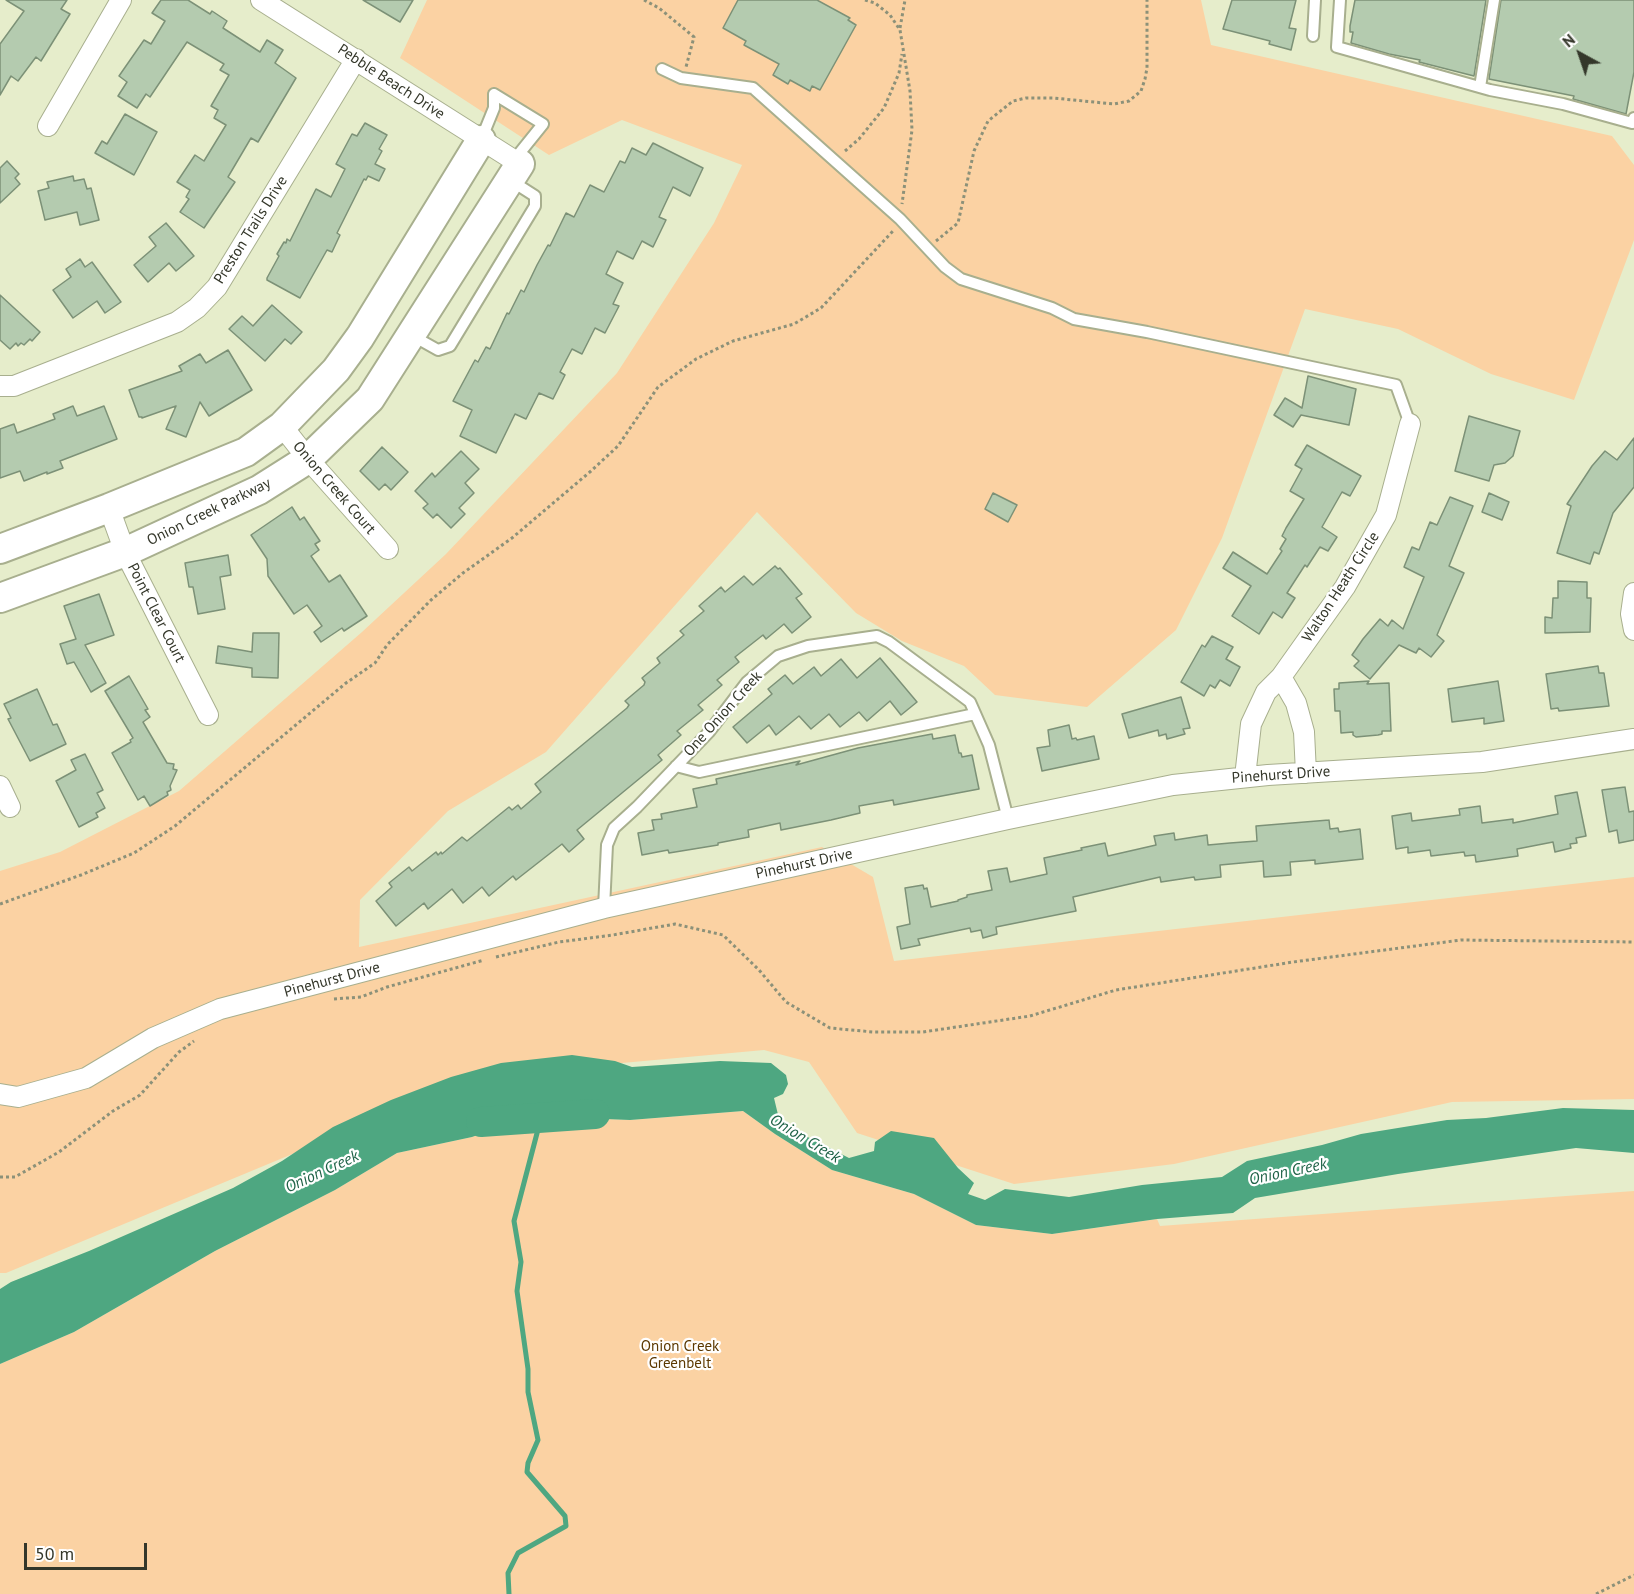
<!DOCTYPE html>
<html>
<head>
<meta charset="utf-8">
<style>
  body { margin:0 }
  #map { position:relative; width:1634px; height:1594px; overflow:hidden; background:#e6edcb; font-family:"PT Sans",sans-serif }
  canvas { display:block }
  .north { position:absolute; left:1550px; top:24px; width:60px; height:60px; -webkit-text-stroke:4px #fff; paint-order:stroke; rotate:320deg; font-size:16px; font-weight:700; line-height:24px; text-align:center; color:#34372a }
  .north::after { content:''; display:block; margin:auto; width:21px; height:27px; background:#34372a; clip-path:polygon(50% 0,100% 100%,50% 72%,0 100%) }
  .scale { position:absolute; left:24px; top:1543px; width:123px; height:27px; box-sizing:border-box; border:3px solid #34372a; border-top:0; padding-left:8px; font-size:18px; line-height:21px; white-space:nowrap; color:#34372a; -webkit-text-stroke:4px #fff; paint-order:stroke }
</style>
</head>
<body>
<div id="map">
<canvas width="1634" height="1594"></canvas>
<div class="north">N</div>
<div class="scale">50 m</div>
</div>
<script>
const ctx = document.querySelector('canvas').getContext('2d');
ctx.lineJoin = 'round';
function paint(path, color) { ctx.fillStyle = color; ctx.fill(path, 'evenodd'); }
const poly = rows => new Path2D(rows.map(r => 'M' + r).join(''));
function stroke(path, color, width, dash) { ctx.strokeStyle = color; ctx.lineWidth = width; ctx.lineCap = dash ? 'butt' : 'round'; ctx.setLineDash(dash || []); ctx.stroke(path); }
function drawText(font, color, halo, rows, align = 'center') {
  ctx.font = font + ' "PT Sans",sans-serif'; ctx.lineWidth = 4.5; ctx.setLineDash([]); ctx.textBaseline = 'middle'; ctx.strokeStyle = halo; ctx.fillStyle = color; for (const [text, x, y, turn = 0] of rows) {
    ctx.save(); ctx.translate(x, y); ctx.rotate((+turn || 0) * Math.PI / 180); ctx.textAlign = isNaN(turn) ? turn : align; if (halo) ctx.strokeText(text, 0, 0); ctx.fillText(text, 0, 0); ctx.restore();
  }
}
const green = poly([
  [427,0,1201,0,1211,45,1612,136,1634,165,1634,240,1574,400,1491,374,1398,329,1305,309,1222,538,1176,630,1087,707,995,695,964,666,902,641,856,613,757,512,546,752,448,811,360,900,359,947,822,847,873,877,894,961,1634,877,1634,1099,1452,1102,1174,1164,1014,1184,857,1133,809,1062,764,1050,480,1076,6,1273,0,1273,0,871,60,852,179,791,362,632,446,554,617,373,714,223,742,165,622,120,549,155,400,58],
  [743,1111,775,1134,832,1170,914,1194,976,1225,1052,1234,1157,1219,1160,1226,1634,1191,1634,1594,0,1594,0,1364,74,1332,215,1251,335,1190,397,1153,472,1137,530,1116,630,1120]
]);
const water = poly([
  [572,1055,615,1061,632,1067,720,1061,771,1063,786,1075,788,1084,783,1094,774,1098,780,1123,849,1158,874,1151,875,1142,891,1131,934,1138,958,1168,974,1183,968,1194,985,1200,1005,1189,1069,1197,1142,1185,1222,1177,1247,1161,1322,1145,1361,1134,1447,1120,1486,1118,1563,1108,1634,1110,1634,1153,1576,1148,1398,1174,1255,1198,1233,1213,1157,1219,1052,1234,976,1225,914,1194,832,1170,775,1134,743,1111,630,1120,530,1116,472,1137,397,1153,335,1190,215,1251,74,1332,0,1364,0,1289,11,1282,89,1251,233,1188,282,1161,333,1127,391,1100,451,1077,501,1063]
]);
const stream = poly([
  [509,1594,508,1573,518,1553,566,1526,565,1516,527,1472,528,1463,538,1440,528,1392,528,1369,517,1291,521,1262,514,1221,541,1118]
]);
const river = poly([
  [481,1122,595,1114]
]);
const building = poly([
  [6,0,67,0,61,9,70,14,41,61,36,57,18,81,11,76,0,95,0,44,24,11,6,0],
  [161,0,188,0,210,14,212,11,227,21,223,28,260,52,267,40,283,50,275,63,296,78,258,142,251,138,228,177,235,182,204,228,180,212,189,199,186,197,190,190,177,182,195,155,204,161,226,125,214,118,218,110,211,106,229,75,220,70,224,64,187,42,150,97,146,94,137,108,118,96,127,82,119,76,144,40,151,44,165,21,152,13,161,0],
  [363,0,413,0,400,22,363,0],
  [738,0,817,0,850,18,848,20,856,25,820,90,812,86,810,91,790,80,788,84,773,75,779,64,744,45,746,41,723,28,738,0],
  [1232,0,1296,0,1289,28,1296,29,1291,50,1269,44,1270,41,1223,29,1232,0],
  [1355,0,1486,0,1474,76,1419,62,1420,60,1389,54,1351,43,1353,32,1350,32,1350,26,1355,0],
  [1501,0,1634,0,1634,72,1626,114,1573,99,1574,96,1489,79,1501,0],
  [125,114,157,132,134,175,95,153,102,141,107,144,125,114],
  [365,123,387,135,379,149,382,151,375,164,385,169,379,181,368,176,366,180,364,179,337,233,340,235,332,252,327,250,300,298,267,280,267,278,279,256,277,254,284,242,286,243,287,239,290,241,316,189,331,197,345,169,336,164,352,134,357,136,365,123],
  [653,143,703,168,690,196,673,187,659,217,666,220,653,247,642,241,633,259,617,251,606,274,623,283,613,304,619,306,605,333,595,328,582,354,572,349,560,372,565,375,553,399,539,393,526,419,515,414,496,453,460,436,472,410,453,401,475,360,478,362,486,347,490,349,507,313,509,314,521,290,524,292,537,265,548,245,550,246,566,213,574,217,590,185,604,192,620,161,625,163,632,148,646,155,653,143],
  [7,161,19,174,15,178,20,184,0,203,0,168,7,161],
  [73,176,74,181,84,179,87,189,91,188,99,220,80,225,77,212,45,220,38,191,49,188,47,182,73,176],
  [166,223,194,256,176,271,169,263,148,282,134,265,156,246,149,237,166,223],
  [80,259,85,267,92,262,121,302,105,313,97,301,73,318,53,290,71,277,66,269,80,259],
  [0,295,40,332,32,341,30,339,24,345,21,343,18,346,16,343,10,349,0,340,0,295],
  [272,305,302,332,291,344,285,339,265,361,229,329,242,316,253,326,272,305],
  [228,350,252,390,209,416,200,402,186,437,166,429,176,406,142,418,142,417,139,417,129,390,182,371,179,366,200,354,206,363,228,350],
  [1308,376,1356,389,1349,425,1301,415,1293,427,1274,415,1285,398,1302,408,1308,376],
  [73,406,77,416,104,406,117,439,60,461,63,468,47,474,47,472,24,481,20,471,0,478,0,429,14,424,17,433,55,419,53,414,73,406],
  [1469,416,1520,431,1513,456,1505,463,1494,465,1489,481,1455,471,1469,416],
  [1634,438,1634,487,1613,513,1599,554,1594,552,1590,564,1557,553,1571,506,1567,504,1592,466,1605,451,1617,460,1634,438],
  [1307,445,1361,476,1350,496,1342,492,1322,527,1337,537,1328,551,1320,547,1307,567,1305,565,1287,593,1295,598,1282,618,1273,612,1259,634,1232,616,1251,586,1223,568,1233,552,1267,574,1282,551,1280,549,1286,539,1282,536,1286,528,1304,499,1290,491,1302,469,1295,465,1307,445],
  [382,447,408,472,391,490,385,484,379,490,360,471,382,447],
  [461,451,479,469,465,483,474,493,459,508,465,514,451,528,437,514,433,518,423,508,428,504,415,491,432,473,435,477,461,451],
  [993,493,1017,505,1008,522,985,509,993,493],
  [1489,493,1509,502,1502,520,1482,512,1489,493],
  [1450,497,1473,506,1449,566,1464,573,1437,635,1444,641,1431,657,1419,648,1416,653,1399,645,1370,679,1354,666,1359,661,1352,655,1363,639,1380,619,1388,626,1392,620,1403,629,1424,577,1404,567,1412,547,1419,550,1430,522,1437,525,1450,497],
  [292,507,300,520,304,517,320,541,315,544,319,550,311,556,329,582,340,575,367,616,344,631,342,628,321,642,314,632,322,626,307,605,294,614,268,576,267,559,251,535,292,507],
  [228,555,231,575,220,577,225,609,198,614,193,587,189,587,185,563,228,555],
  [775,566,778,569,780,568,802,594,796,598,811,617,792,633,784,624,766,639,763,635,735,657,739,662,717,680,722,685,698,705,703,710,677,731,681,735,658,755,662,760,577,830,584,839,569,852,562,844,516,880,513,876,489,896,482,887,463,903,452,889,428,909,424,903,396,926,376,901,392,887,389,883,409,867,412,871,436,852,438,855,441,852,442,854,462,837,467,841,509,807,512,810,518,805,521,809,541,792,535,784,627,708,629,705,625,701,644,685,645,682,642,678,660,663,657,658,684,635,680,631,704,611,699,606,721,587,725,592,744,576,753,585,775,566],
  [1558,581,1587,582,1587,598,1591,598,1590,632,1545,633,1545,617,1552,618,1553,598,1558,598,1558,581],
  [99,594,114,635,85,645,106,683,91,692,74,662,67,664,60,644,76,639,64,606,99,594],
  [253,633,279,633,278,678,252,677,252,668,216,663,218,646,252,652,253,633],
  [1212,636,1233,647,1226,659,1240,667,1230,686,1220,680,1215,688,1210,685,1204,696,1181,682,1202,645,1205,647,1212,636],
  [880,658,917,702,901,715,890,701,867,721,859,712,840,727,829,714,811,729,799,716,776,735,769,725,747,743,733,727,772,694,768,689,785,675,793,684,814,667,821,676,841,659,857,678,880,658],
  [1598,666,1599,673,1604,673,1609,706,1559,711,1558,708,1551,709,1546,674,1598,666],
  [129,676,148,709,145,710,150,717,143,722,167,763,174,764,173,769,177,770,170,786,171,790,167,792,168,795,150,806,144,796,138,800,112,753,131,742,130,740,133,738,105,691,129,676],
  [1369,681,1367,684,1389,683,1391,731,1382,731,1382,734,1378,735,1356,737,1353,735,1353,732,1341,733,1340,711,1335,711,1334,689,1339,689,1339,683,1369,681],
  [1498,681,1504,721,1484,724,1484,718,1452,722,1448,689,1498,681],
  [37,689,53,725,57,724,66,744,30,761,8,719,11,718,4,704,37,689],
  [1181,697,1190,728,1183,729,1185,734,1167,739,1166,734,1159,736,1158,730,1129,738,1122,714,1181,697],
  [1069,725,1072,739,1076,738,1077,740,1094,736,1099,759,1042,771,1037,748,1050,746,1048,730,1069,725],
  [932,734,933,739,955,735,959,753,961,753,962,757,972,755,979,789,894,805,893,800,859,806,860,813,831,820,781,830,780,823,748,830,749,837,718,843,718,845,669,853,668,850,642,855,638,833,654,830,652,820,662,819,661,814,697,807,693,789,717,784,716,779,800,761,796,765,858,748,932,734],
  [85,754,103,790,97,793,105,808,96,813,98,817,79,827,56,781,76,770,71,760,85,754],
  [1625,787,1629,812,1634,811,1634,840,1619,843,1617,830,1609,832,1602,790,1625,787],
  [1577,792,1586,836,1576,838,1577,843,1570,844,1571,848,1555,852,1553,842,1517,849,1518,856,1476,862,1475,855,1465,856,1464,852,1431,856,1430,850,1408,853,1408,847,1396,849,1392,816,1411,813,1412,821,1460,815,1459,809,1480,806,1482,823,1513,819,1513,823,1558,814,1555,796,1577,792],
  [1329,820,1330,829,1338,828,1339,832,1360,829,1363,859,1315,864,1315,860,1290,862,1291,875,1264,877,1263,861,1220,865,1221,877,1195,880,1194,877,1161,882,1160,877,1073,897,1076,911,996,927,997,934,983,938,981,930,971,932,970,928,918,939,920,945,901,949,897,927,910,924,905,888,923,885,924,889,927,888,931,907,958,901,958,900,967,897,967,895,992,890,988,871,1007,868,1010,882,1047,874,1044,858,1082,850,1081,848,1105,843,1108,856,1156,845,1154,836,1174,833,1175,840,1207,835,1208,845,1230,843,1257,841,1256,826,1329,820]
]);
const path = poly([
  [644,0,659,8,694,37,686,67],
  [865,0,875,3,890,15,900,30,910,91,912,130,902,204],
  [900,28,905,0],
  [845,151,859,139,884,108,899,73,902,54],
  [936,241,958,223,974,151,988,121,1013,101,1026,98,1053,98,1114,104,1129,101,1141,91,1145,79,1147,68,1147,0],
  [0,904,81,875,134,853,175,826,346,683,375,663,387,645,431,600,463,573,512,538,591,471,618,446,658,387,696,359,733,341,794,324,821,308,893,231],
  [496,957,559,942,613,935,675,924,723,935,759,970,786,1002,830,1028,873,1032,923,1032,1030,1016,1116,990,1293,962,1461,940,1634,942],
  [334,999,361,997,387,987,484,960],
  [0,1177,15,1177,59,1152,113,1111,140,1095,179,1052,194,1041],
  [1596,1594,1634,1575]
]);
const lane = poly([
  [1340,0,1337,47,1490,90,1563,104,1632,123,1634,118],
  [1313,36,1315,0],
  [662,69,681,78,753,88,900,219,945,267,961,279,1052,308,1074,319,1147,332,1396,385,1410,424],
  [1480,87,1494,0],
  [494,94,543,124,514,160],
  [481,140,494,108,494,94],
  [413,336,438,350,450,346,535,206,535,196,510,180],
  [676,766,699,772,975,714],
  [604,908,607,845,614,828,637,807,709,732,747,682,778,656,808,646,877,636,889,642,970,702,989,745,1008,819]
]);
const street = poly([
  [261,0,520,164],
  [48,126,121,0],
  [0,386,14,386,177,322,197,308,217,287,356,59],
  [282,426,308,459,388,549],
  [109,508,125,552,208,715],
  [1634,593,1631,614,1634,630],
  [1281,677,1296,703,1304,732,1306,773],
  [1245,777,1251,724,1266,692,1281,677,1345,587,1386,515,1410,424],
  [0,786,10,807],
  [0,1094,18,1097,86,1078,153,1038,220,1009,604,908,1008,819,1173,785,1268,775,1482,762,1634,739]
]);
const secondary = poly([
  [0,549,109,508,246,452,282,426,336,370,360,337,481,140],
  [0,598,125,552,259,490,308,459,370,399,520,164]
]);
const streetNames = [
  ["Pebble Beach Drive",391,82,33],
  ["Preston Trails Drive",251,230,-58],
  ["Onion Creek Court",334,488,49],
  ["Onion Creek Parkway",209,512,-26],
  ["Walton Heath Circle",1341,587,-57],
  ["Point Clear Court",156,613,63],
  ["One Onion Creek",723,714,-48],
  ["Pinehurst Drive",1281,775,-4],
  ["Pinehurst Drive",804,864,-12],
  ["Pinehurst Drive",332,980,-15]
];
const parkNames = [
  ["Onion Creek",680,1347],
  ["Greenbelt",680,1364]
];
const waterNames = [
  ["Onion Creek",805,1139,31],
  ["Onion Creek",322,1172,-25],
  ["Onion Creek",1288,1172,-12]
];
paint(green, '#fbd2a3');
paint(water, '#4ea781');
stroke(stream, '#4ea781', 5);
stroke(river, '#4ea781', 30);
paint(building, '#b4cbaf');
stroke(building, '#7c9177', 1.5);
stroke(lane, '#a8af8e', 14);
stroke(street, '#a8af8e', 22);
stroke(secondary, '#a8af8e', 32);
stroke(path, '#8c9179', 3, [3, 3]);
stroke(lane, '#fff', 10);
stroke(street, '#fff', 20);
stroke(secondary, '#fff', 28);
drawText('15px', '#34372a', '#fff', streetNames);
drawText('15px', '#5c3801', '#fff', parkNames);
drawText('italic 16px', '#1f6247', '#fff', waterNames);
</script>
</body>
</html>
